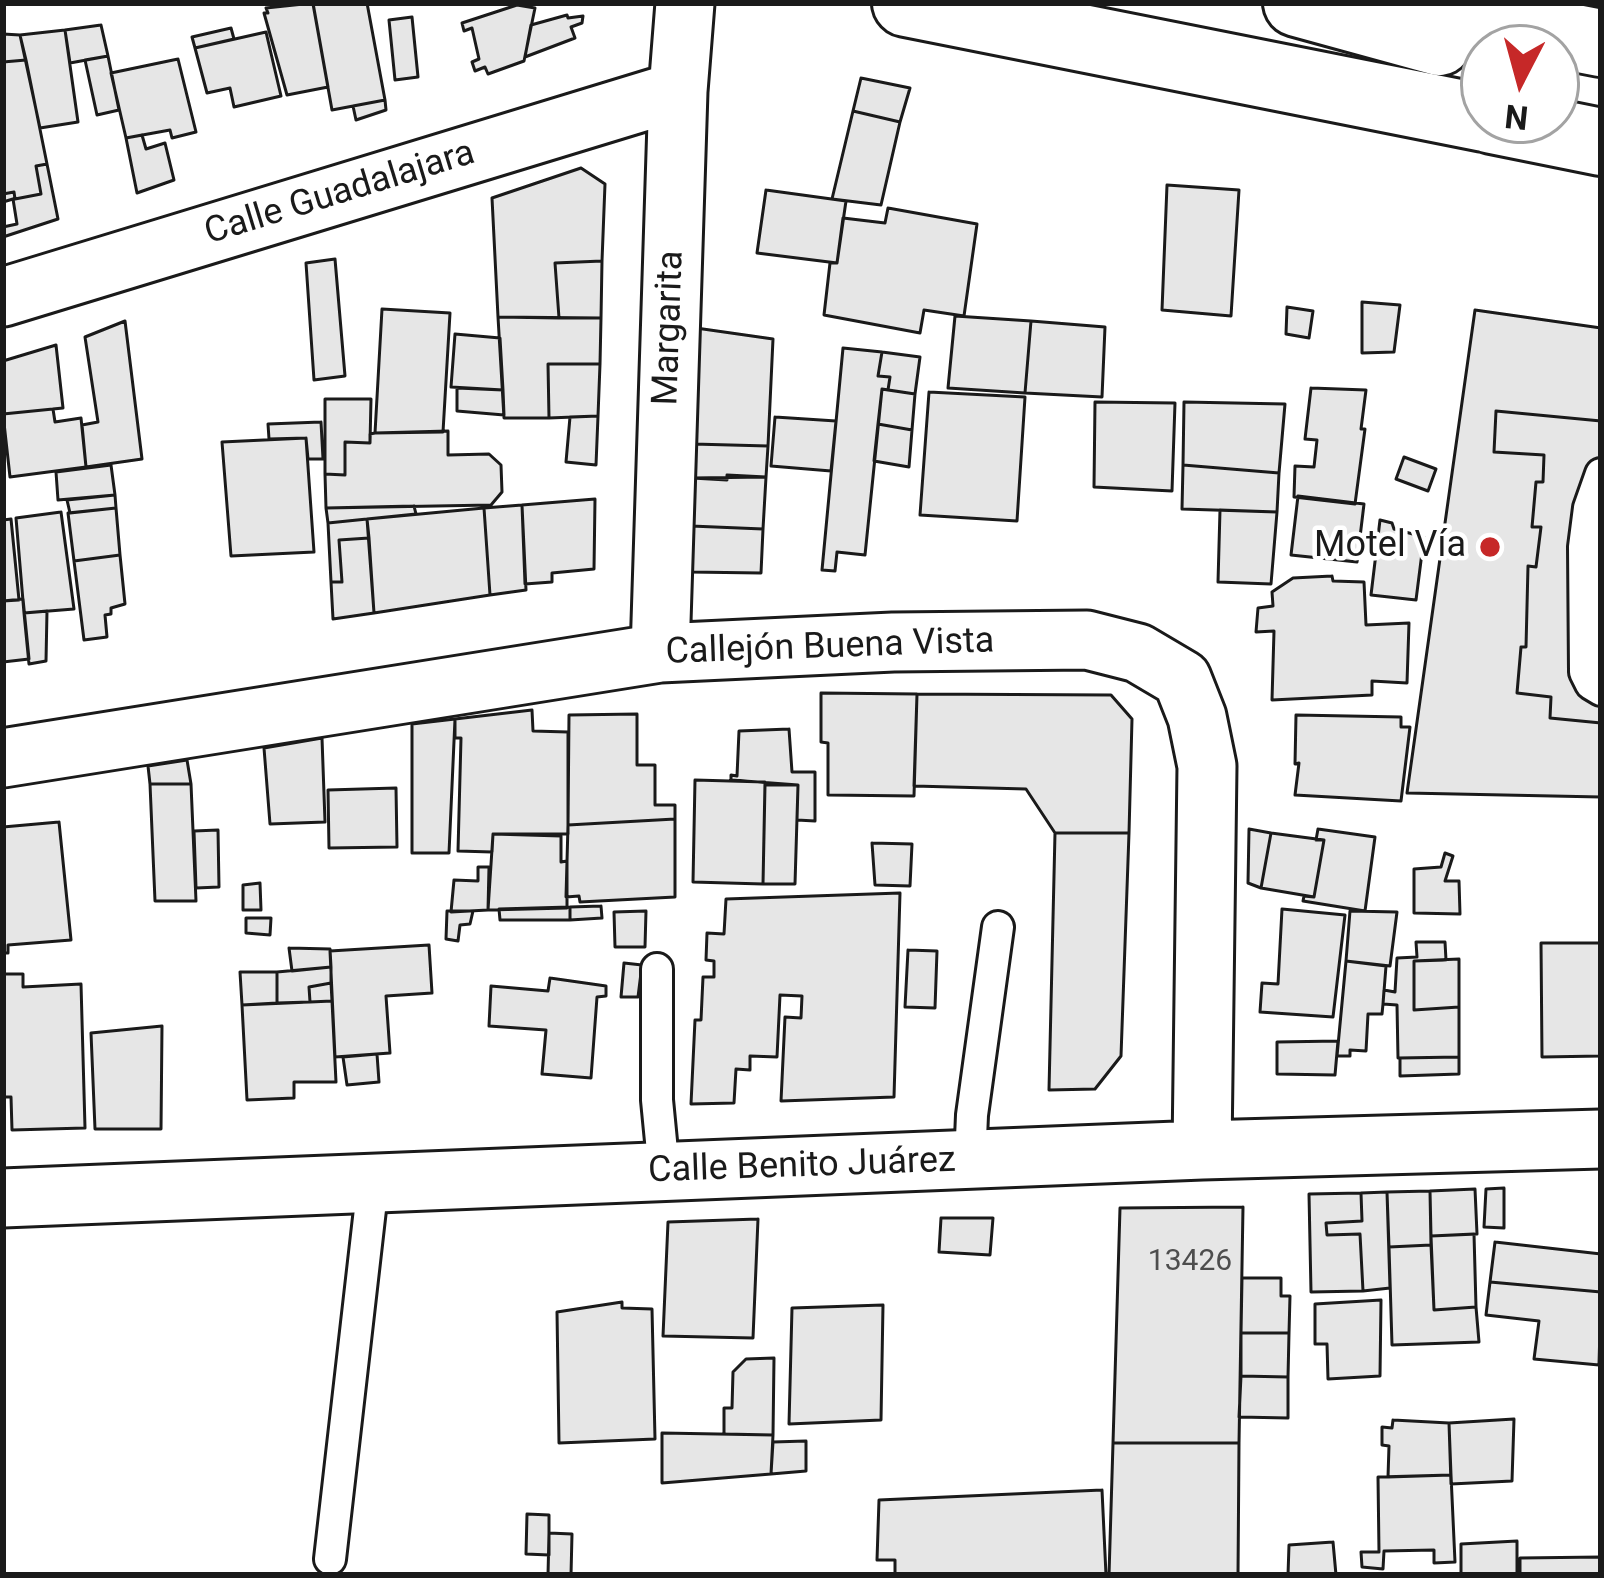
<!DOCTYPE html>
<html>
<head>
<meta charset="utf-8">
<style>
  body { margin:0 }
  #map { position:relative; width:1604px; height:1578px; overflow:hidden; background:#fff; font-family:Roboto,sans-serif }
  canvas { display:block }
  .frame { position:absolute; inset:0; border:6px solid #1a1a1a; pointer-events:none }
  .north { position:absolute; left:1460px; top:24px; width:120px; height:120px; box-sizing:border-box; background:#fff; border:3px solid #a3a3a3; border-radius:50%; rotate:186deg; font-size:33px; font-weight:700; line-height:48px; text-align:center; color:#1a1a1a }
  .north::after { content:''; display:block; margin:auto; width:42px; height:54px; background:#c62828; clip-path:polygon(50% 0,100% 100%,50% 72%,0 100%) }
</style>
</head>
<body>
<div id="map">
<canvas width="1604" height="1578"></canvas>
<div class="frame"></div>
<div class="north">N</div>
</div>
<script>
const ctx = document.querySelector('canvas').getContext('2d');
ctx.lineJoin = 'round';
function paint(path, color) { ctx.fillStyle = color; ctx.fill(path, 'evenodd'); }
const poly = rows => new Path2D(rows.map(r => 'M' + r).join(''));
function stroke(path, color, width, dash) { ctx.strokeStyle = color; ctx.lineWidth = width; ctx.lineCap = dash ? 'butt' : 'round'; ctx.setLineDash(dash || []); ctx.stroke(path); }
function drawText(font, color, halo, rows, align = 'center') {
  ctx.font = font + ' Roboto,sans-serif'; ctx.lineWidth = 9; ctx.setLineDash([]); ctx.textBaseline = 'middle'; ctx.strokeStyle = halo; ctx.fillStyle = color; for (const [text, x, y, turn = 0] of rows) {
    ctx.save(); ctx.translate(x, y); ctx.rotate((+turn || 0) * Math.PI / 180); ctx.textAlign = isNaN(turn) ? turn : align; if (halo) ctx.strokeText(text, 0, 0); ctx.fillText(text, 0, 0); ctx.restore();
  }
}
const building = poly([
  [313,3,328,87,287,95,264,13,268,13,266,8,313,3],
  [367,3,385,100,332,110,313,4,367,3],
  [517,5,535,8,524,61,488,74,485,67,475,71,472,62,479,59,472,28,464,31,462,23,517,5],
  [567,15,568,18,583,16,582,23,571,27,575,38,525,57,531,25,567,15],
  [412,17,418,77,395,80,389,20,412,17],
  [101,25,108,56,70,63,65,30,101,25],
  [231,28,234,39,195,48,192,37,231,28],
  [65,30,78,122,40,128,20,35,65,30],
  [266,32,281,96,234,107,230,88,207,93,195,48,266,32],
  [3,34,20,35,26,60,3,62,3,34],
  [108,56,119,110,97,115,85,60,108,56],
  [178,59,196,132,172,138,170,130,126,138,111,73,178,59],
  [26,60,47,164,36,166,41,194,15,199,14,192,3,194,3,62,26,60],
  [861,78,910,88,900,122,853,111,861,78],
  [385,100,386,110,356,120,353,106,385,100],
  [853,111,900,122,881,205,832,199,853,111],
  [142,135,146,149,165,143,174,180,137,193,126,138,142,135],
  [47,164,58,219,3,237,3,227,17,224,13,199,3,202,3,194,14,192,15,199,41,194,36,166,47,164],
  [581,168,605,184,602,261,555,263,559,318,498,317,492,198,581,168],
  [1167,185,1239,190,1231,316,1162,310,1167,185],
  [766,190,846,201,837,263,757,253,766,190],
  [888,208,977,224,964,316,924,310,920,333,824,315,830,263,837,263,843,218,885,223,888,208],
  [335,259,345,376,314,380,306,263,335,259],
  [602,261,601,318,559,318,555,263,602,261],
  [1362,302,1400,305,1394,352,1362,353,1362,302],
  [1287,307,1313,311,1309,338,1286,334,1287,307],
  [382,309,450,313,443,432,375,433,382,309],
  [1475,310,1601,328,1601,421,1496,411,1494,452,1544,455,1543,482,1536,482,1532,527,1541,527,1536,567,1528,566,1526,647,1521,647,1517,693,1551,697,1550,718,1601,723,1601,797,1407,793,1475,310],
  [955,316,1031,321,1025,393,948,388,955,316],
  [498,317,601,318,600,364,548,364,549,418,504,418,498,317],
  [125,321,142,459,86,467,82,425,98,422,85,337,125,321],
  [1031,321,1105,327,1102,397,1025,393,1031,321],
  [696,328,773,339,768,446,693,444,696,328],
  [455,334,500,338,503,390,451,387,455,334],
  [56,345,63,408,3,414,3,361,56,345],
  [843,348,882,352,878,376,890,377,888,390,882,389,865,555,837,552,835,571,822,570,843,348],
  [882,352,920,357,915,394,888,390,890,377,878,376,882,352],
  [548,364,600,364,598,416,549,418,548,364],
  [457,388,503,390,504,415,457,411,457,388],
  [1311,388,1366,390,1361,429,1365,429,1355,504,1294,497,1295,466,1314,467,1317,440,1305,439,1311,388],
  [882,389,915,394,912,430,878,424,882,389],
  [929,392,1025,397,1017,521,920,515,929,392],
  [325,399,371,399,370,443,345,442,345,475,325,474,325,399],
  [1095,402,1175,403,1172,491,1094,487,1095,402],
  [1184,402,1285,404,1279,473,1183,465,1184,402],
  [53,409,55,422,81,418,86,467,10,477,3,414,53,409],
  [1496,411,1601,421,1601,723,1550,718,1551,697,1517,693,1521,647,1526,647,1528,566,1536,567,1541,527,1532,527,1536,482,1543,482,1544,455,1494,452,1496,411],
  [598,416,596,465,566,462,570,417,598,416],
  [775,417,836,421,831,471,771,466,775,417],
  [321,422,323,459,308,459,306,438,269,439,268,424,321,422],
  [878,424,912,430,909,467,874,461,878,424],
  [448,431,448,455,489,454,501,465,502,492,491,505,326,508,325,474,345,475,345,442,370,443,370,434,375,433,448,431],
  [306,438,314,552,231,556,222,442,306,438],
  [693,444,768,446,766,477,692,478,693,444],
  [1404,457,1436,469,1428,491,1396,479,1404,457],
  [111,465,115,495,58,500,56,472,111,465],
  [1183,465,1279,473,1277,512,1182,509,1183,465],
  [727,475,766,477,763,529,691,526,692,478,727,480,727,475],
  [115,495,116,508,70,513,67,500,115,495],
  [1298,496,1364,504,1357,562,1291,555,1298,496],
  [595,499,594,569,552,573,552,582,525,584,522,505,595,499],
  [522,505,526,590,490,595,484,508,522,505],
  [414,506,416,514,328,523,326,508,414,506],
  [116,508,120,555,74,561,68,513,116,508],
  [484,508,490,595,374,613,367,519,484,508],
  [1220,510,1277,512,1271,584,1218,582,1220,510],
  [61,512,74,609,24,613,16,518,61,512],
  [11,519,19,600,3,601,3,520,11,519],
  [367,519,369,538,339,540,342,582,331,582,328,523,367,519],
  [1380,520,1392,523,1394,529,1424,537,1416,600,1371,595,1380,520],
  [691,526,763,529,761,573,689,572,691,526],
  [369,538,374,613,333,619,331,582,342,582,339,540,369,538],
  [120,555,125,604,111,608,111,614,105,615,107,637,84,640,74,561,120,555],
  [1332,576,1333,581,1364,582,1366,625,1409,623,1407,683,1372,681,1372,695,1272,700,1274,631,1256,632,1258,608,1273,606,1272,592,1293,578,1332,576],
  [23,599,29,659,3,662,3,601,23,599],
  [47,611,46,661,29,664,24,613,47,611],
  [821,693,917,694,914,796,828,795,828,743,821,742,821,693],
  [917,694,1111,695,1132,719,1129,833,1055,833,1026,789,914,786,917,694],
  [532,710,533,731,568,732,568,834,493,834,492,852,458,851,461,738,455,738,455,719,532,710],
  [637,714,637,765,655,765,655,805,675,805,675,819,568,825,569,715,637,714],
  [1296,715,1401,717,1401,727,1410,727,1401,801,1295,795,1299,763,1295,764,1296,715],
  [455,719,449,853,412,853,412,724,455,719],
  [789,729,792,772,815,772,815,821,797,820,798,785,731,780,731,775,737,776,739,731,789,729],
  [322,738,325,822,270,824,264,748,322,738],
  [187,760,191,784,150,784,148,766,187,760],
  [695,780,765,782,763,884,693,882,695,780],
  [150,784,191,784,196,901,155,901,150,784],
  [765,785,798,785,795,884,763,884,765,785],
  [396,788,397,847,329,848,328,790,396,788],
  [675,819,675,897,580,902,579,896,566,897,568,825,675,819],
  [59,822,71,940,8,945,8,953,3,953,3,827,59,822],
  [1249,829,1271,833,1261,888,1248,883,1249,829],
  [1318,829,1375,837,1365,911,1303,901,1304,896,1314,897,1324,840,1316,840,1318,829],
  [218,830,219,887,196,888,194,831,218,830],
  [1055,833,1129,833,1121,1056,1095,1089,1049,1090,1055,833],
  [1271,833,1324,840,1314,897,1261,888,1271,833],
  [493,834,561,836,561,862,567,861,567,908,488,910,493,834],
  [872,843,912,844,910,886,875,885,872,843],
  [1445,853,1453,856,1445,881,1459,881,1460,914,1414,913,1414,869,1441,867,1445,853],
  [478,867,489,867,488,910,451,912,454,880,478,881,478,867],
  [260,883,261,910,243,910,243,885,260,883],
  [900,893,894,1097,781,1101,785,1017,801,1018,802,996,780,995,777,1057,750,1056,750,1070,736,1069,734,1103,691,1104,695,1020,701,1020,703,977,714,977,714,961,706,960,707,933,724,934,726,899,900,893],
  [601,906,602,918,570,920,570,907,601,906],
  [570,907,570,920,500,920,499,909,570,907],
  [1282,909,1345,915,1333,1017,1260,1012,1262,983,1278,984,1282,909],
  [447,911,473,911,470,924,460,925,458,941,446,939,447,911],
  [646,911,645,947,615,947,614,912,646,911],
  [1350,911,1397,912,1390,966,1346,961,1350,911],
  [246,918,271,918,270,935,246,933,246,918],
  [1416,942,1445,942,1446,960,1414,961,1414,1010,1459,1007,1459,1057,1398,1058,1397,1005,1383,1004,1384,990,1395,992,1397,958,1417,957,1416,942],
  [1541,943,1601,943,1601,1056,1542,1057,1541,943],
  [429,945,432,993,386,996,390,1053,335,1057,330,951,429,945],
  [289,948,330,949,331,967,292,971,289,948],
  [908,950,937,951,935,1008,905,1007,908,950],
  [1459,959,1459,1007,1414,1010,1414,961,1459,959],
  [1346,961,1386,966,1383,1004,1382,1014,1368,1014,1366,1051,1350,1050,1350,1056,1337,1056,1346,961],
  [624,963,642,965,638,997,621,997,624,963],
  [331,967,331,983,309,987,310,1002,277,1003,277,972,331,967],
  [240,972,277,972,277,1003,242,1005,240,972],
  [3,974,23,974,23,987,81,984,85,1128,12,1130,11,1097,3,1097,3,974],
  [550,978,606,986,606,996,597,997,591,1078,542,1074,546,1030,489,1026,491,986,548,991,550,978],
  [331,983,332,1001,310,1002,309,987,331,983],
  [332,1001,336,1082,294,1082,294,1098,247,1100,242,1005,332,1001],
  [162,1026,161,1129,95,1129,91,1033,162,1026],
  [1338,1041,1335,1075,1277,1074,1277,1042,1338,1041],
  [377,1054,379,1082,347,1085,343,1057,377,1054],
  [1459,1057,1459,1074,1400,1076,1400,1058,1459,1057],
  [1504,1188,1504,1228,1484,1227,1486,1189,1504,1188],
  [1475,1189,1477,1234,1431,1236,1430,1191,1475,1189],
  [1430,1191,1431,1245,1389,1247,1387,1192,1430,1191],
  [1387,1192,1390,1288,1363,1291,1360,1234,1327,1235,1326,1223,1362,1221,1361,1193,1387,1192],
  [1361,1193,1362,1221,1326,1223,1327,1235,1360,1234,1363,1291,1311,1292,1309,1194,1361,1193],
  [1243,1207,1239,1443,1113,1443,1120,1208,1243,1207],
  [941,1218,993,1218,990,1255,939,1252,941,1218],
  [758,1219,753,1338,663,1336,668,1222,758,1219],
  [1474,1234,1476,1307,1434,1310,1431,1236,1474,1234],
  [1495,1242,1601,1254,1601,1292,1490,1282,1495,1242],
  [1431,1245,1434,1310,1476,1307,1479,1342,1392,1345,1389,1247,1431,1245],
  [1242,1278,1281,1278,1281,1296,1290,1296,1289,1333,1241,1333,1242,1278],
  [1490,1282,1601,1292,1599,1365,1534,1359,1539,1321,1486,1315,1490,1282],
  [1381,1300,1380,1376,1328,1379,1327,1344,1315,1344,1315,1304,1381,1300],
  [622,1302,622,1308,652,1309,655,1439,559,1443,557,1312,622,1302],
  [883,1305,881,1420,789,1424,792,1308,883,1305],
  [1241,1333,1289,1333,1288,1377,1241,1376,1241,1333],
  [774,1358,773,1435,724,1434,724,1408,732,1408,733,1372,746,1359,774,1358],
  [1241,1376,1288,1377,1288,1418,1239,1417,1241,1376],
  [1514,1419,1512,1481,1451,1484,1449,1423,1514,1419],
  [1393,1420,1449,1423,1451,1475,1388,1477,1389,1446,1382,1445,1382,1427,1392,1428,1393,1420],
  [662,1433,773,1435,771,1474,662,1483,662,1433],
  [806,1441,806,1471,771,1474,773,1442,806,1441],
  [1113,1443,1239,1443,1238,1575,1109,1575,1113,1443],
  [1451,1475,1455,1562,1434,1563,1434,1550,1384,1551,1383,1569,1362,1567,1361,1552,1379,1552,1378,1477,1451,1475],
  [1102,1490,1106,1575,895,1575,895,1560,877,1560,879,1500,1102,1490],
  [527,1514,549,1515,549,1555,526,1554,527,1514],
  [549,1533,572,1534,571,1575,548,1575,549,1533],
  [1517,1541,1517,1575,1461,1575,1461,1544,1517,1541],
  [1333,1542,1336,1575,1288,1575,1289,1545,1333,1542],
  [1601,1557,1601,1575,1520,1575,1520,1558,1601,1557]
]);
const service = poly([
  [1601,474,1589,508,1584,547,1585,672,1591,684,1601,690],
  [657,969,657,1100,664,1172],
  [970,1162,972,1115,998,927],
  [330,1559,373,1183]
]);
const minor = poly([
  [3,297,678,91],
  [660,653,678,91,685,3],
  [3,758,660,653,893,642,1087,640,1138,653,1182,679,1197,717,1207,766,1202,1150],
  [3,1198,1202,1150,1601,1139]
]);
const secondary = poly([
  [906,3,1484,118],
  [1492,120,1601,142]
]);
const trunk = poly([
  [1297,3,1439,42],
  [1395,3,1601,43]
]);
const markers = [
  [1490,547,12,"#c62828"]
];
const numberNames = [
  ["13426",1190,1262]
];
const streetNames = [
  ["Calle Guadalajara",340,194,-17],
  ["Margarita",670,328,-88],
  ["Callejón Buena Vista",830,648,-2],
  ["Calle Benito Juárez",802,1167,-2]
];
const poiNames = [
  ["Motel Vía",1466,547]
];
paint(building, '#e6e6e6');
stroke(building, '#1a1a1a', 3);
stroke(service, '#1a1a1a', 36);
stroke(minor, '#1a1a1a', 63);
stroke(secondary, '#1a1a1a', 72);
stroke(trunk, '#1a1a1a', 72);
stroke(service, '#fff', 30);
stroke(minor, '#fff', 57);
stroke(secondary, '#fff', 66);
stroke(trunk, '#fff', 66);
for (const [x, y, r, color] of markers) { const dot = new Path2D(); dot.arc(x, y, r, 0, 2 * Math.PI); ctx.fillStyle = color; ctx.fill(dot); stroke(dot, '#fff', 4.5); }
drawText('30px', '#4d4d4d', null, numberNames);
drawText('36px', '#1a1a1a', '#fff', streetNames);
drawText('36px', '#1a1a1a', '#fff', poiNames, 'right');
</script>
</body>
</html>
